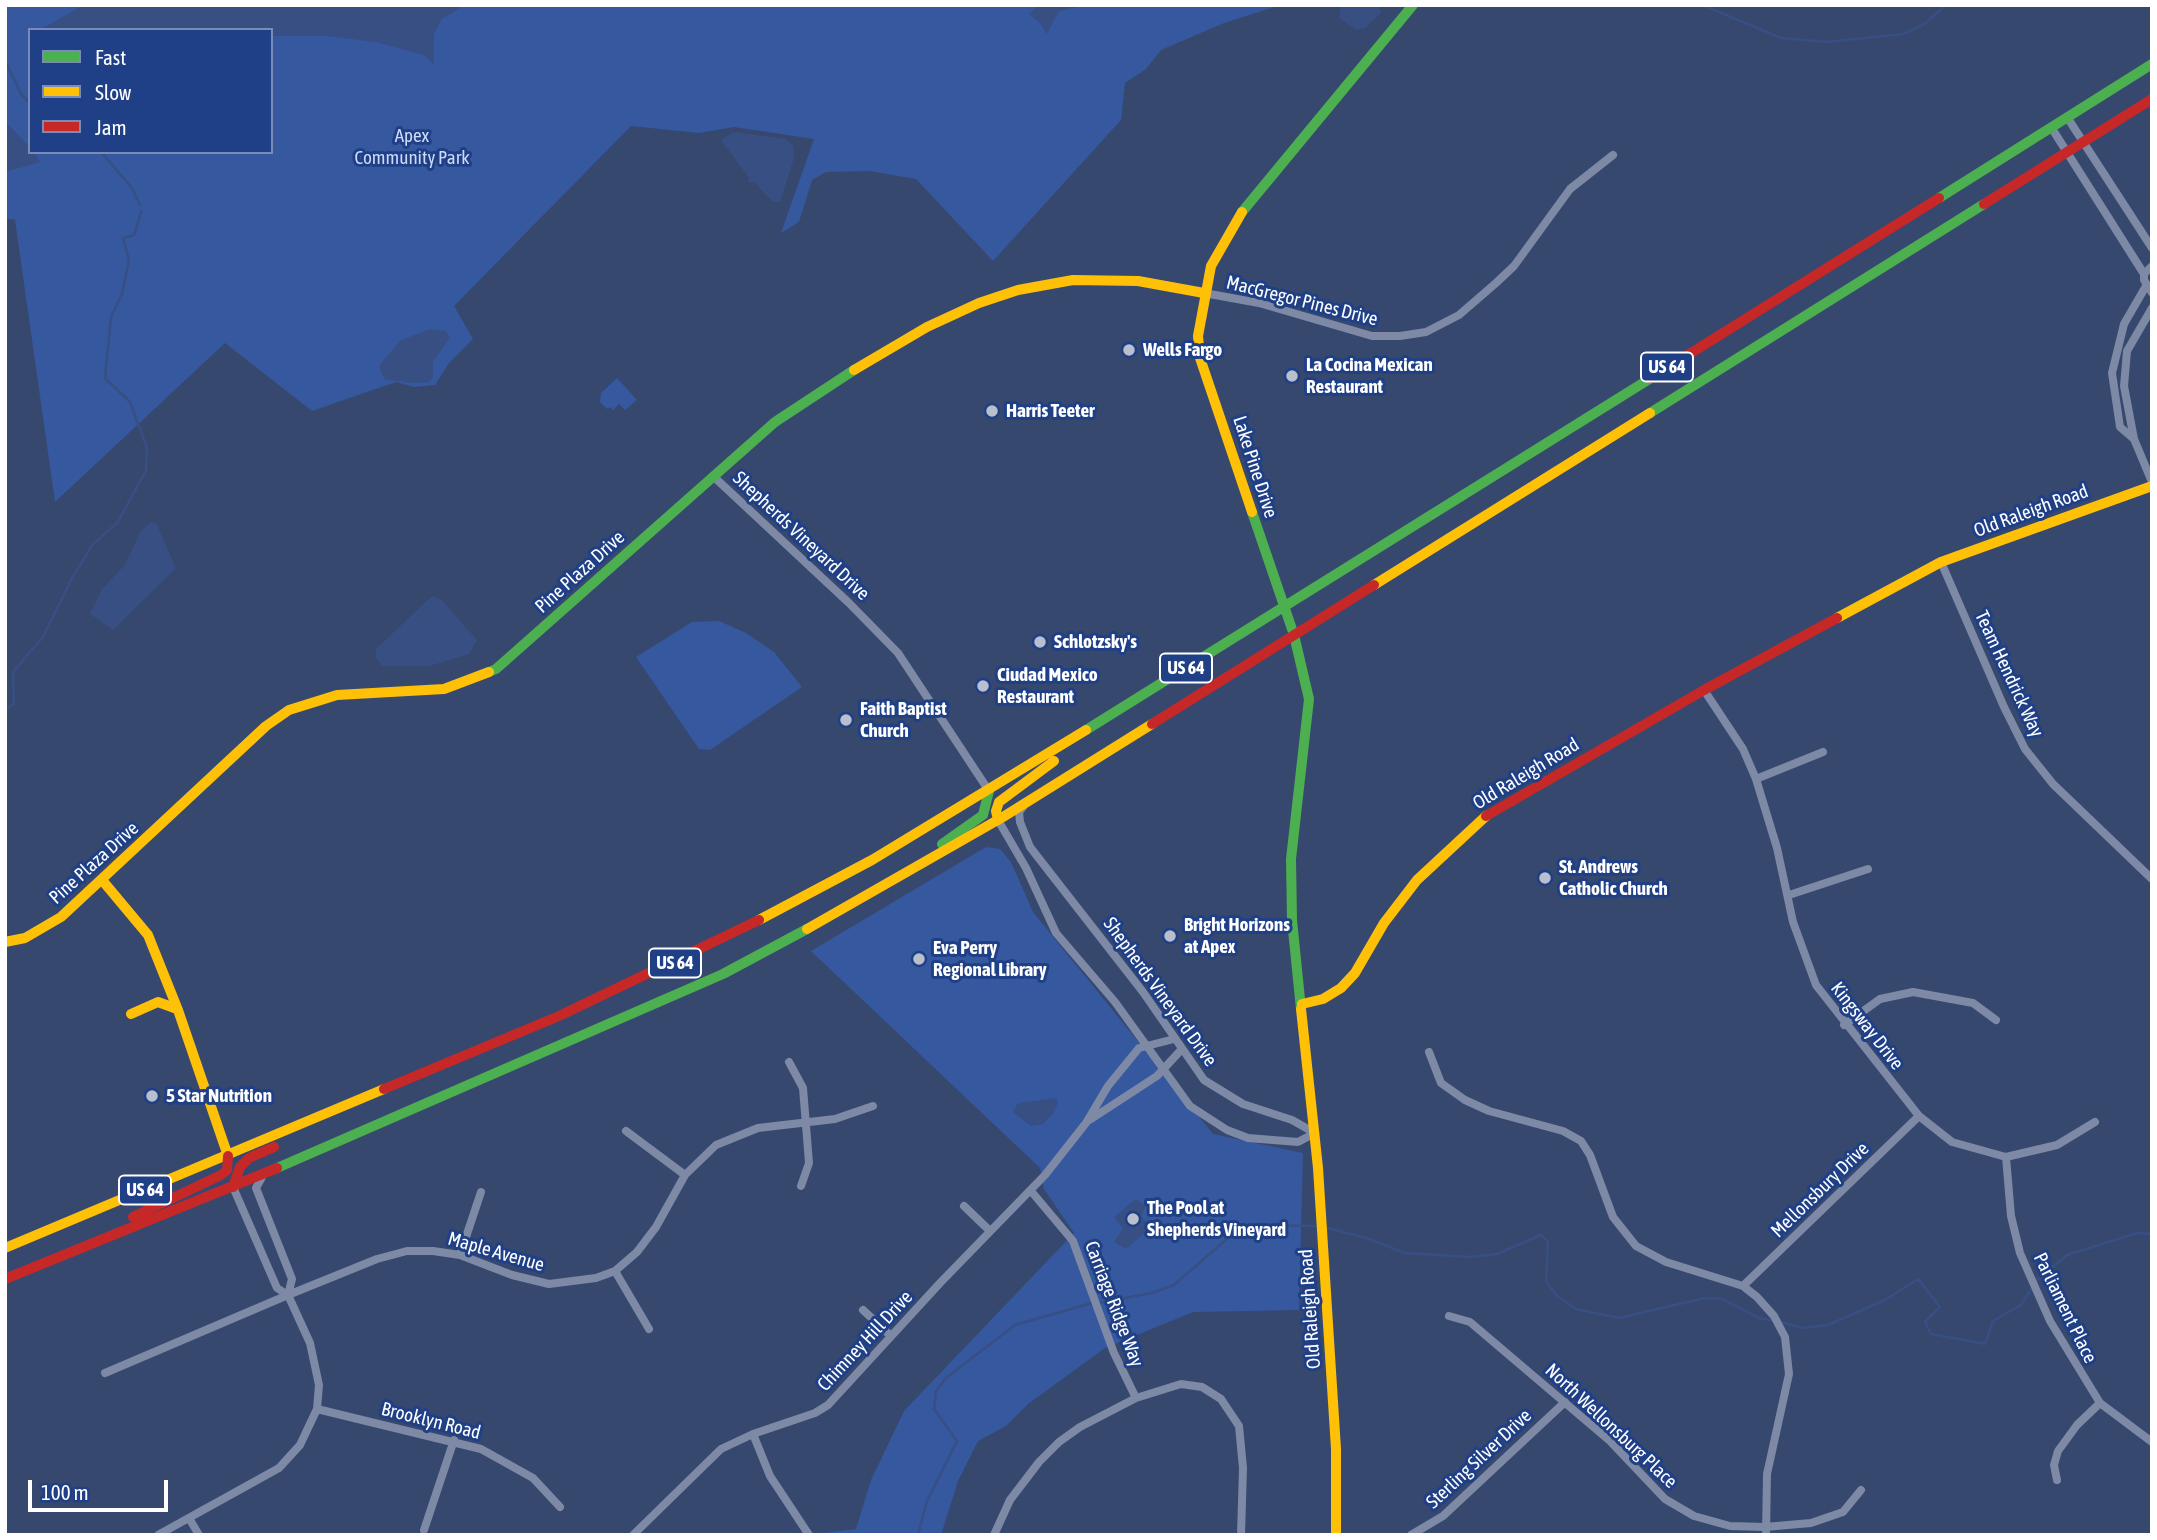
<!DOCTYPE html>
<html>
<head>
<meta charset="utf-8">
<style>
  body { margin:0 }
  #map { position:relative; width:2157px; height:1540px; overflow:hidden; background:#37486f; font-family:"Asap Condensed",sans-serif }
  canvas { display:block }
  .frame { position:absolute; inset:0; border:7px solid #fff; pointer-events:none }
  .legend { position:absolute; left:28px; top:28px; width:245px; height:126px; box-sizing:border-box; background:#1f4087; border:2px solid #798cb7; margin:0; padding:9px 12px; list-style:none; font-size:21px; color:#fff }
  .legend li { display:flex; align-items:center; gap:14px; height:35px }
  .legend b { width:35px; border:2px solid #798cb7 }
  .scale { position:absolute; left:28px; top:1480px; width:140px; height:32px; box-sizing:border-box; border:4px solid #fff; border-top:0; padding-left:9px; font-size:21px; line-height:24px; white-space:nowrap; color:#fff; -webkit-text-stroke:5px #1f4087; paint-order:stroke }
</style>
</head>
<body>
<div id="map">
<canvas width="2157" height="1540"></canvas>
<div class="frame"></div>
<ul class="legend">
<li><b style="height:9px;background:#4caf50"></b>Fast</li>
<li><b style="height:9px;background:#ffc107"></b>Slow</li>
<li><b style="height:9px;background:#c62828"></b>Jam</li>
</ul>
<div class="scale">100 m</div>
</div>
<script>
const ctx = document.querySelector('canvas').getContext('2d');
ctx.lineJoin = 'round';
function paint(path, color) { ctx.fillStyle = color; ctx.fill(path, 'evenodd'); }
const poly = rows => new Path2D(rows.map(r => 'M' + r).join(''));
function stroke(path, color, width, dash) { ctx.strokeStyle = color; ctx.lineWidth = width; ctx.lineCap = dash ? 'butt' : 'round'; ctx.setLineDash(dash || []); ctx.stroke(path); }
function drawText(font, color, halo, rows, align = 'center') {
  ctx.font = font + ' "Asap Condensed",sans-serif'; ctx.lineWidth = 6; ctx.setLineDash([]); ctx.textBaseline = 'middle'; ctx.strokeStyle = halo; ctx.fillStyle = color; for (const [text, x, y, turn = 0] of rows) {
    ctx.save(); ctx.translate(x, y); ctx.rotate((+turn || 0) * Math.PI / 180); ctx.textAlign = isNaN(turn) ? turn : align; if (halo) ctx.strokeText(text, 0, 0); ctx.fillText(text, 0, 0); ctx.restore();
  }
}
const green = poly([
  [5,5,1281,5,1224,23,1161,50,1146,69,1125,83,1121,120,993,261,916,179,869,171,826,172,812,180,799,222,781,233,814,139,734,127,699,133,631,126,454,306,473,339,449,363,435,385,414,387,396,382,312,411,225,343,55,502,15,220,5,218],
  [30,30,271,30,271,152,30,152],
  [617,378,637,400,625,410,619,404,613,410,610,407,607,409,600,402,601,393],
  [719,621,746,633,774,652,802,687,710,750,699,749,636,657,692,622],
  [986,847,1000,849,1011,862,1033,912,1213,1134,1303,1153,1299,1310,1193,1312,1105,1348,1028,1404,1006,1426,978,1441,958,1481,941,1535,808,1535,856,1529,871,1480,904,1411,1074,1233,1044,1189,1040,1168,811,951]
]);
const water = poly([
  [84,5,465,5,442,19,434,34,434,65,424,55,376,42,328,36,271,36,271,30,39,30],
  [1038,5,1086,5,1059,11,1047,34,1039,22,1029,14],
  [1341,5,1379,5,1381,13,1365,28,1356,30,1339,18],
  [5,121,27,144,30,152,34,152,40,162,5,172],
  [733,132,786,139,793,146,794,158,780,202,773,202,755,183,748,182,749,178,721,140],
  [429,329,445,331,450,337,433,362,433,378,429,382,414,383,385,380,379,366,400,341],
  [150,523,156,523,176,568,113,630,90,614,102,589,124,566,141,531],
  [432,596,441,599,477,640,469,654,429,666,382,666,376,658,376,649],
  [1056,1098,1058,1103,1054,1112,1043,1124,1031,1126,1013,1112,1018,1103],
  [1136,1199,1146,1206,1141,1216,1151,1228,1126,1249,1114,1242,1123,1228,1114,1217]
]);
const stream = poly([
  [1702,5,1781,38,1827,42,1903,34,1925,24,1945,5],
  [5,61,21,94,30,103],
  [101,152,132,188,140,205],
  [5,711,14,703,13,672,43,637,72,578,93,544,117,523,146,471,147,448,130,402,105,378,111,317,122,294,129,260,123,238,134,235,141,212],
  [1324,1227,1366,1238,1405,1253,1470,1257,1497,1254,1541,1235,1548,1242,1546,1282,1557,1296,1576,1309,1619,1318,1705,1298,1722,1299,1759,1318,1775,1321],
  [1098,1303,1152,1293,1174,1285,1237,1230,1262,1225,1317,1226],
  [1781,1322,1802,1328,1828,1325,1885,1300,1918,1279,1940,1307,1925,1322,1931,1334,1985,1344,1993,1321,2021,1305,2037,1280,2067,1255,2137,1233,2152,1234],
  [918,1535,927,1501,957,1441,934,1409,936,1391,946,1378,1015,1325,1092,1303]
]);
const street = poly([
  [2067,117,2152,248],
  [2051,127,2144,274],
  [2152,266,2144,274,2144,280,2152,293],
  [1204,293,1259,303,1372,336,1400,336,1426,332,1459,315,1496,283,1514,266,1570,189,1613,155],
  [2152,308,2127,351,2124,386,2134,439,2152,482],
  [2134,439,2120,427,2112,373,2124,324,2146,286],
  [713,476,849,603,898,653,989,791],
  [1941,562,2004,707,2025,749,2053,784,2152,879],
  [1704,690,1743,749,1756,779,1777,848,1793,922,1816,985,1919,1116,1952,1142,2006,1157,2057,1145,2095,1122],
  [1756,779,1823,752],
  [1023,807,1019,812,1020,822,1030,847,1143,992,1204,1080,1243,1104,1292,1120,1315,1133],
  [998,820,1026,868,1056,933,1115,1002,1190,1106,1227,1130,1248,1138,1298,1142,1315,1133],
  [1789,895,1868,869],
  [1844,1025,1880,999,1913,992,1973,1003,1996,1020],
  [1429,1052,1441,1083,1465,1100,1489,1111,1563,1131,1581,1141,1590,1155,1613,1217,1636,1246,1666,1262,1743,1286,1757,1297,1774,1316,1785,1337,1789,1374,1767,1474,1766,1535],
  [789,1062,803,1088,809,1163,801,1186],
  [1088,1121,1157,1076,1181,1050],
  [626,1131,685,1175],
  [2006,1157,2011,1216,2020,1253,2050,1321,2100,1403,2152,1442],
  [262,1177,256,1188,292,1279,288,1295],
  [1031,1191,1073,1241,1114,1353,1136,1398],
  [964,1206,990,1231],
  [460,1255,481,1192],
  [615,1271,649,1329],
  [1743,1286,1919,1116],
  [863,1310,891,1336],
  [1449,1316,1470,1322,1610,1441,1665,1499,1694,1516,1730,1526,1765,1527,1811,1523,1843,1512,1861,1490],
  [105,1373,288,1295,377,1259,407,1251,433,1251,460,1255,512,1275,549,1284,596,1278,615,1271,637,1252,656,1227,685,1175,716,1145,758,1128,835,1119,873,1106],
  [317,1409,481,1449,533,1478,560,1507],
  [753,1434,770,1476,809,1535],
  [2057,1480,2054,1465,2058,1451,2077,1425,2100,1403],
  [189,1518,199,1535],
  [424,1530,454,1440],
  [158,1535,279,1468,300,1445,317,1409,319,1385,310,1343,288,1295,277,1288,233,1187],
  [633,1535,721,1449,753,1434,815,1413,828,1405,940,1283,1045,1175,1086,1123,1108,1086,1139,1048,1174,1039],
  [994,1535,1010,1500,1039,1462,1059,1442,1080,1427,1136,1398,1181,1384,1202,1387,1221,1399,1239,1426,1243,1468,1241,1535],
  [1411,1535,1443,1516,1565,1402]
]);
const fast = poly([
  [1939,198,2152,64],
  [1242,212,1413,5],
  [1650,413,1984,204],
  [1252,512,1294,635,1309,699,1291,859,1292,920,1301,1009],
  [489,672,496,669,775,422,854,370],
  [1086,730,1651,378],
  [942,844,983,815,989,791],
  [277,1168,723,974,807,929]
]);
const slow = poly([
  [1242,212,1211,266,1198,336,1200,358,1252,512],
  [854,370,927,327,979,303,1018,290,1073,280,1138,281,1204,293],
  [1374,585,1650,413],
  [1837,618,1941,562,2152,486],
  [998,820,996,811,999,802,1054,761],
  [102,880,148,935,178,1010,228,1156],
  [759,920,872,860,1086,730],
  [807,929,1003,817,1152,724],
  [5,942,25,938,61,917,266,726,289,710,337,695,444,689,489,672],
  [1302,1004,1323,999,1341,988,1355,973,1384,923,1417,880,1486,816],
  [1301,1009,1318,1168,1336,1449,1336,1535],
  [131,1014,158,1002,177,1009],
  [5,1248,384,1089]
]);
const jam = poly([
  [1984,204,2152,99],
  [1651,378,1939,198],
  [1152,724,1374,585],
  [1486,816,1704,690,1837,618],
  [384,1089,559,1016,759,920],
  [233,1187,240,1167,249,1158,274,1147],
  [133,1217,221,1175,227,1170,228,1156],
  [5,1279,277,1168]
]);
const markers = [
  [1129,350,7,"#b9bfcd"],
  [1292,376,7,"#b9bfcd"],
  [992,411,7,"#b9bfcd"],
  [1040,642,7,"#b9bfcd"],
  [983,686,7,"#b9bfcd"],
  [846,720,7,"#b9bfcd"],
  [1545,878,7,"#b9bfcd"],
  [1170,936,7,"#b9bfcd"],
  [919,959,7,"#b9bfcd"],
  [152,1096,7,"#b9bfcd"],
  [1133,1219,7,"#b9bfcd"]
];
const shields = [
  [1667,367,52],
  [1186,668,52],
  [675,963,52],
  [145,1190,52]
];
const shieldNames = [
  ["US 64",1667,367],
  ["US 64",1186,668],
  ["US 64",675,963],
  ["US 64",145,1190]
];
const parkNames = [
  ["Apex",412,136],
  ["Community Park",412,158]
];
const streetNames = [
  ["MacGregor Pines Drive",1302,301,14],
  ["Lake Pine Drive",1255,467,72],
  ["Old Raleigh Road",2031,511,-20],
  ["Shepherds Vineyard Drive",801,536,43],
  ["Pine Plaza Drive",580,572,-42],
  ["Team Hendrick Way",2009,674,65],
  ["Old Raleigh Road",1526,774,-31],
  ["Pine Plaza Drive",94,863,-42],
  ["Shepherds Vineyard Drive",1160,992,54],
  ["Kingsway Drive",1867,1026,52],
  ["Mellonsbury Drive",1820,1190,-44],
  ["Maple Avenue",496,1252,16],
  ["Carriage Ridge Way",1114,1304,69],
  ["Parliament Place",2065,1308,64],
  ["Old Raleigh Road",1310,1309,-94],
  ["Chimney Hill Drive",865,1341,-47],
  ["Brooklyn Road",431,1421,14],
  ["North Wellonsburg Place",1611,1426,43],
  ["Sterling Silver Drive",1479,1459,-43]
];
const poiNames = [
  ["Wells Fargo",1143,350],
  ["La Cocina Mexican",1306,365],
  ["Restaurant",1306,387],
  ["Harris Teeter",1006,411],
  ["Schlotzsky's",1054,642],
  ["Ciudad Mexico",997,675],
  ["Restaurant",997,697],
  ["Faith Baptist",860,709],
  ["Church",860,731],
  ["St. Andrews",1559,867],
  ["Catholic Church",1559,889],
  ["Bright Horizons",1184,925],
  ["at Apex",1184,947],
  ["Eva Perry",933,948],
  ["Regional Library",933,970],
  ["5 Star Nutrition",166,1096],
  ["The Pool at",1147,1208],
  ["Shepherds Vineyard",1147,1230]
];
paint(green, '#35589f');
paint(water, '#384f83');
stroke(stream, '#384f83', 2.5);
stroke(street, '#7d89a5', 8);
stroke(fast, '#4caf50', 10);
stroke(slow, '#ffc107', 10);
stroke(jam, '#c62828', 10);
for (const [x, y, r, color] of markers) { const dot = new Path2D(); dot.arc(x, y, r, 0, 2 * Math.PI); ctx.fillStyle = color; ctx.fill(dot); stroke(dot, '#1f4087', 2.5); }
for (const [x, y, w] of shields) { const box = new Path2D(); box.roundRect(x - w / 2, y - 14.5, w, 29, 5); ctx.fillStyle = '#1f4087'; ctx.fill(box); stroke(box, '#fff', 2); }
drawText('bold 18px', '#fff', null, shieldNames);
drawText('19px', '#cddbf8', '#1f4087', parkNames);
drawText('19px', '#fff', '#1f4087', streetNames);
drawText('bold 19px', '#fff', '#1f4087', poiNames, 'left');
</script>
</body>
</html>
